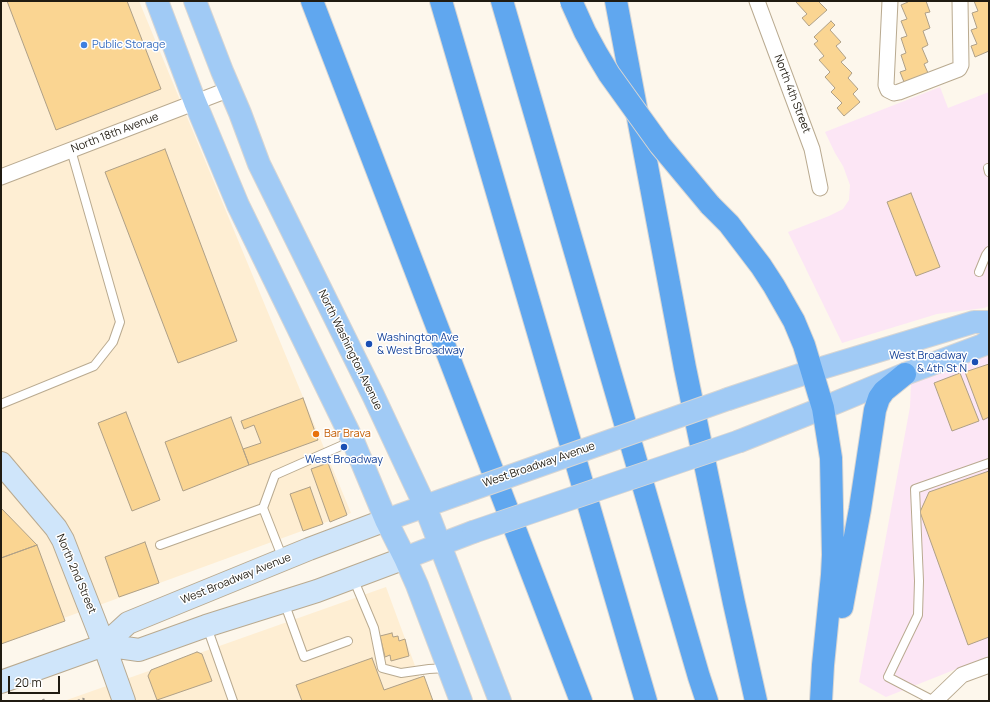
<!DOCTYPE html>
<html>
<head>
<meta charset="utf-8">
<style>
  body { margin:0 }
  #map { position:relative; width:990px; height:702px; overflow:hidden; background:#fdf7ec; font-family:Manrope,sans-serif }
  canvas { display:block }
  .frame { position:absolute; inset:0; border:2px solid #201b11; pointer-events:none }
  .scale { position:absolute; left:8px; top:676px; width:52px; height:18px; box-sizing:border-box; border:2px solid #201b11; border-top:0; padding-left:5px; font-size:12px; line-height:14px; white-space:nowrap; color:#201b11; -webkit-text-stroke:3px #fff; paint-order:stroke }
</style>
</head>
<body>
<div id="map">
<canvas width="990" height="702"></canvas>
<div class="frame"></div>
<div class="scale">20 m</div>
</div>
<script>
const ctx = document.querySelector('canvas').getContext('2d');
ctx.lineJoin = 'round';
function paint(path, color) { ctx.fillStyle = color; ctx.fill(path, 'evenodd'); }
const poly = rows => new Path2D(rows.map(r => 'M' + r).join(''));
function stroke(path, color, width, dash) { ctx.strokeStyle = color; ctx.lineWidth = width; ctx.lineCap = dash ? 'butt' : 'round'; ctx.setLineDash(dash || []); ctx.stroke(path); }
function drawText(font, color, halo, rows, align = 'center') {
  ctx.font = font + ' Manrope,sans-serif'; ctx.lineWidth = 3; ctx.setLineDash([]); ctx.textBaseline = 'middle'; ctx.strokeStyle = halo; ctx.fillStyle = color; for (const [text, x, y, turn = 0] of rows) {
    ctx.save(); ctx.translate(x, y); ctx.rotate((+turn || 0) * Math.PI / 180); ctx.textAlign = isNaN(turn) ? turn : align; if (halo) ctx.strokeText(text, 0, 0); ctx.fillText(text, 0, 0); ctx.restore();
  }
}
const commercial = poly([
  [940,87,948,108,989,92,989,306,984,308,937,314,842,343,788,232,829,216,843,209,849,200,850,185,843,166,835,153,825,132],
  [989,355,989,656,886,697,859,682,910,407,911,383]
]);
const built = poly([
  [1,1,139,1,351,513,1,641],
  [386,587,428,701,64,701]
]);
const building = poly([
  [7,1,127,1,161,89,56,130,7,1],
  [797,1,820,1,819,2,827,10,809,26,802,18,807,14,796,2,797,1],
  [907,1,926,1,930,12,925,13,930,28,923,31,928,45,922,48,928,62,924,64,928,73,904,82,900,72,906,70,901,55,906,53,901,38,907,36,901,21,907,19,901,5,908,2,907,1],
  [974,1,989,1,989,51,975,57,971,46,977,44,971,30,977,28,972,13,978,11,974,1],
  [831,21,835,25,830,30,841,42,836,46,846,58,841,62,852,73,848,78,858,89,853,94,860,102,844,116,837,108,842,103,831,92,835,88,825,77,830,72,819,60,824,56,814,44,818,41,814,37,831,21],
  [165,149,237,341,178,363,105,172,165,149],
  [911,193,940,267,916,276,887,202,911,193],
  [989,364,989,417,983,420,965,372,989,364],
  [960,373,979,421,952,431,934,383,960,373],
  [303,398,318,440,249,465,243,449,261,443,254,425,244,429,241,421,303,398],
  [126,412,160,500,132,511,98,423,126,412],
  [231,417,249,465,183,491,165,442,231,417],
  [328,463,347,515,330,522,311,469,328,463],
  [989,471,989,637,968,645,920,512,929,492,989,471],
  [310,487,323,524,303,531,290,494,310,487],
  [1,508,37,545,1,558,1,508],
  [145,542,159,583,119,597,105,557,145,542],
  [37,545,65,621,1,644,1,558,37,545],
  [392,633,393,637,398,636,399,641,405,639,409,656,391,661,390,655,385,657,380,636,392,633],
  [197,652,202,654,212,681,157,700,148,676,151,670,197,652],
  [372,658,384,690,424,676,433,701,302,701,296,685,372,658]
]);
const path = poly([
  [43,699,44,701],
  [78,701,83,699,86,701]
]);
const lane = poly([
  [988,168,989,172],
  [979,272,986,255,989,251],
  [1,404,94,366,113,342,120,322,71,150],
  [263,508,275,475,352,441],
  [160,545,263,508,283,559],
  [353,578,374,628,382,668,401,673,429,669,447,668],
  [284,602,304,657,348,641],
  [207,627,233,701],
  [934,701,888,677,918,615,919,581,915,489,989,463]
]);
const street = poly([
  [757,1,812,149,820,188],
  [890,1,886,85,888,90,894,93,899,92,959,69,961,65,960,1],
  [1,177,230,89],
  [935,701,962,675,989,665]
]);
const secondary = poly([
  [1,463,56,528,63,540,104,645,124,701],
  [104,645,139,650,206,626,317,591,405,558],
  [1,682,104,645,128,623,309,549,386,520]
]);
const primary = poly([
  [157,1,195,102,238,205,353,441,386,520,405,558,417,585,461,701],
  [195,1,222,71,240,113,259,164,373,395,425,506,500,701],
  [728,399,812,371,974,322,989,322],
  [740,441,823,408,905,374,983,345,989,340],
  [386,520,462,493],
  [405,558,473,532]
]);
const highway = poly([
  [312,1,581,701],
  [441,1,646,701],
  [502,1,699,677,707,701],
  [616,1,685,368,734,603,756,701],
  [710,205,729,224,761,266,774,286,794,321,804,345,823,408,831,458,833,555,832,575,823,665,821,701],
  [842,607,860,509,875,410,879,398,884,391,905,374]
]);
const primaryBridge = poly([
  [462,493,728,399],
  [473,532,740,441]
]);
const highwayBridge = poly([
  [571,1,585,32,597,54,609,74,660,145,710,205]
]);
const markers = [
  [84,45,4,"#3f7fe0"],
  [369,344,4,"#1a4fb4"],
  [975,362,4,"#1a4fb4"],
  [316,434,4,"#e8710a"],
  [344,447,4,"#1a4fb4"]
];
const shopNames = [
  ["Public Storage",92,45]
];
const streetNames = [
  ["North 4th Street",792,94,69],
  ["North 18th Avenue",115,133,-21],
  ["North Washington Avenue",350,350,64],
  ["West Broadway Avenue",539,465,-19],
  ["North 2nd Street",76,574,67],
  ["West Broadway Avenue",236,579,-22]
];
const transitNames = [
  ["Washington Ave",377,338],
  ["& West Broadway",377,351],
  ["West Broadway",967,356,"right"],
  ["& 4th St N",967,369,"right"],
  ["West Broadway",344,460,"center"]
];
const foodNames = [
  ["Bar Brava",324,434]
];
paint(commercial, '#fce6f5');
paint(built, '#feeed3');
paint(building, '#fad592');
stroke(building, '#afa087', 1);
stroke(lane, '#b9aa90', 10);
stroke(street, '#b9aa90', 17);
stroke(secondary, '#b9aa90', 24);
stroke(primary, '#d7d6d4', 24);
stroke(highway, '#d7d6d4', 24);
stroke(path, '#9e988e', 2.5, [2, 3]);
stroke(lane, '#fff', 8);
stroke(street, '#fff', 15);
stroke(secondary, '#cfe5fa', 22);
stroke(primary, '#a0caf5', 22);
stroke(highway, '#60a7ef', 22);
stroke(primaryBridge, '#d7d6d4', 24, []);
stroke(highwayBridge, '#d7d6d4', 24, []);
stroke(primaryBridge, '#a0caf5', 22);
stroke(highwayBridge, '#60a7ef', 22);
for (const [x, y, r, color] of markers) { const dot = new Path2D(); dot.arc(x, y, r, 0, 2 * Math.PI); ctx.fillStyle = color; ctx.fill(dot); stroke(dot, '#fff', 1.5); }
drawText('11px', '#366cbe', '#fff', shopNames, 'left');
drawText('11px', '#201b11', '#fff', streetNames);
drawText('11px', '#164399', '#fff', transitNames, 'left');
drawText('11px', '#c56008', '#fff', foodNames, 'left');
</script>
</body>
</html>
